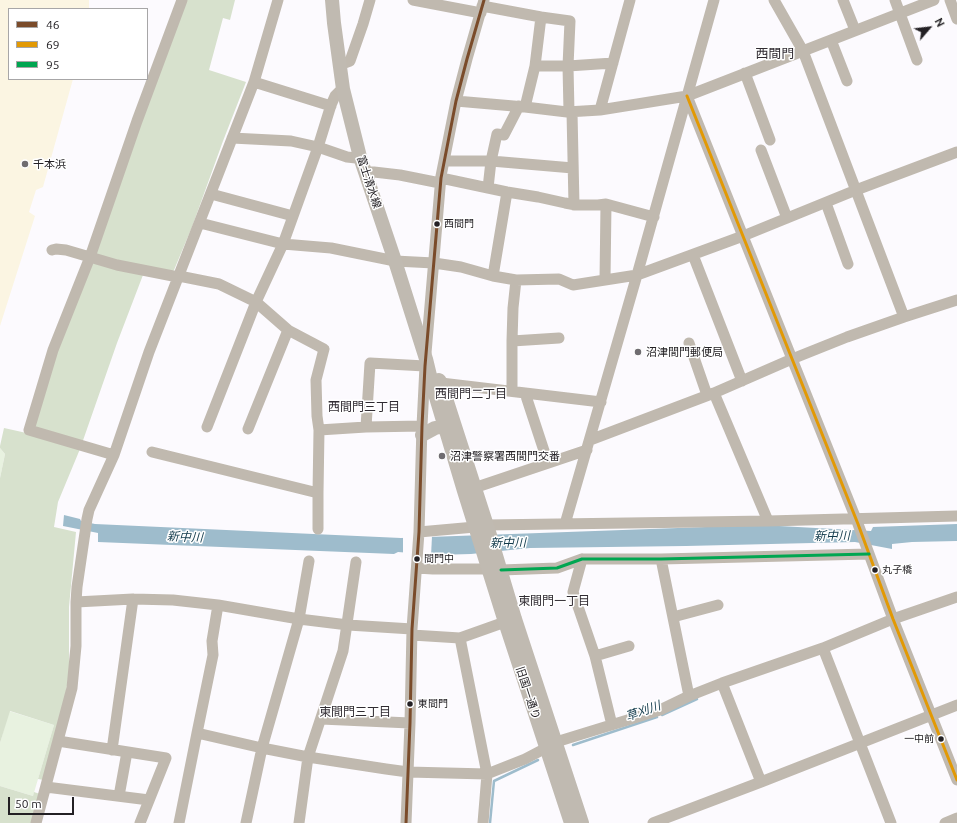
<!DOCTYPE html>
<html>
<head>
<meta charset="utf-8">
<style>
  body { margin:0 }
  #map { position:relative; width:957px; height:823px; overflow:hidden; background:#fcfafe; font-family:Ubuntu,sans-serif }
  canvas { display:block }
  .legend { position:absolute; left:8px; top:8px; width:140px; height:72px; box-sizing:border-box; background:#fff; border:1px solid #a7a6a7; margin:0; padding:5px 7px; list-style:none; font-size:12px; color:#232024 }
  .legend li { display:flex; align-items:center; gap:8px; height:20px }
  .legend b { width:20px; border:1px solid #a7a6a7 }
  .north { position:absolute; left:909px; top:8px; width:40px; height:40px; -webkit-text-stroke:3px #fff; paint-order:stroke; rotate:62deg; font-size:11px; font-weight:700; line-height:16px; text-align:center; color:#232024 }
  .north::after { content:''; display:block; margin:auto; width:14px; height:18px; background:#232024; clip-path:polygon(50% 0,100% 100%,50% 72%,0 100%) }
  .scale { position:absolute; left:8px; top:797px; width:66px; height:18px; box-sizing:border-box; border:2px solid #232024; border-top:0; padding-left:5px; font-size:12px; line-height:14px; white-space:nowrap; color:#232024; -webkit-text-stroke:3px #fff; paint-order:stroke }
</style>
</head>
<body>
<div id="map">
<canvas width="957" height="823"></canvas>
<ul class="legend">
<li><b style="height:5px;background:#7a4b2a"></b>46</li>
<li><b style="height:5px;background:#e29904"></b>69</li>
<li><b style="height:5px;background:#00a651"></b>95</li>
</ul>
<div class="north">N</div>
<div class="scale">50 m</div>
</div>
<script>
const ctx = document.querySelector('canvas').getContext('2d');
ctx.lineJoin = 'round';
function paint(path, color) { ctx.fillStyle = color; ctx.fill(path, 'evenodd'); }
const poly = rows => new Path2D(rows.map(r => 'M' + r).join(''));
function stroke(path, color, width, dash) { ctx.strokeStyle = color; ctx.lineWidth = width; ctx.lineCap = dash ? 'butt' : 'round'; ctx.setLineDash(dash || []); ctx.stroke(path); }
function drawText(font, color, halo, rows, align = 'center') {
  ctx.font = font + ' Ubuntu,"Noto Sans JP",sans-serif'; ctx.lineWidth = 3; ctx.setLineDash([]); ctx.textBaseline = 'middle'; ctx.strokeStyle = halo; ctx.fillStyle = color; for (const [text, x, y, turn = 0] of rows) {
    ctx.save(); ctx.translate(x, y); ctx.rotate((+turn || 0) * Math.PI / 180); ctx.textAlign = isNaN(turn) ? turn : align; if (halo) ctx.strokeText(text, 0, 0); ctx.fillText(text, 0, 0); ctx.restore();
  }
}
const green = poly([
  [0,448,5,454,0,478],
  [9,711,54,725,33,796,0,786,0,743]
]);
const forest = poly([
  [183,0,235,0,230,20,223,18,209,70,246,82,223,141,192,227,174,270,172,273,143,275,117,343,80,449,58,502,54,527,76,532,69,607,69,674,65,697,44,780,38,779,54,725,10,711,0,743,0,478,5,454,0,448,0,446,4,428,31,434,53,360],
  [0,786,33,796,34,792,40,794,32,823,0,823]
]);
const sand = poly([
  [0,0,89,0,89,9,9,9,9,79,73,79,43,187,36,190,29,212,35,216,0,326]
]);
const water = poly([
  [64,515,80,519,81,521,95,524,401,538,761,525,871,531,873,527,957,524,957,541,912,542,892,544,892,549,855,542,686,546,530,548,471,554,436,555,398,552,394,554,98,542,98,533,63,526]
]);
const pier = poly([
  [403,536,432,536,431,556,403,555]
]);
const stream = poly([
  [662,715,697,699],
  [573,745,657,717],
  [490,823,494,781,538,760]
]);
const minor = poly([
  [413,0,481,13],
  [774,0,803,51,904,317],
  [843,0,855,30],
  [895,0,917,60],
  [950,0,957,19],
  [482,6,541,17,535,66,568,66,613,63],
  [541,17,570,21,568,66,569,112],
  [831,40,847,81],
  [339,65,350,61,363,24,370,0],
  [745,73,770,140],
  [254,82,331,106],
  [687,96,858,524,893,619,957,780],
  [456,101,525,107,567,112,600,110,687,96,934,0],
  [519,106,504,135,497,134,491,161,488,188,507,192,538,197,565,203,576,205,598,205,606,204,654,217],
  [525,107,535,66],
  [600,110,630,0],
  [572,112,574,205],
  [232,138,291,141,318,147,347,157,356,158,360,157],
  [761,150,787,218],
  [444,161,491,161,573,168],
  [365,172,374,172,400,175,440,183],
  [441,178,488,188],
  [211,194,293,216],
  [826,203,848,264],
  [200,223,283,244,331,248,395,261,434,263,461,267,493,276,516,280,559,279,573,285,637,275,743,236,856,190,957,152],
  [52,250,56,249,66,250,117,265,178,277,184,277,219,284,256,302,288,330,248,429],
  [693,255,742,381],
  [493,276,507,192],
  [605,280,606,204],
  [288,330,324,349,316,380,317,416,319,430,318,493,318,529],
  [512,341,559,338],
  [689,343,707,395],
  [426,353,441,176,456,101,467,59,484,0],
  [441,383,601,402],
  [512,391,512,341,513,308,516,280],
  [525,393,548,463],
  [714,393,768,521],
  [207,427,256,302,283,244,318,147,331,105,335,96,339,92,343,89],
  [366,427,370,363,425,366,422,426,419,532,412,629,410,723,406,823],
  [319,430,366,427,422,426],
  [590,440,714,393,792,359,847,337,904,317,957,300],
  [152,452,318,493],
  [114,455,29,430,53,350,90,257,137,121,182,0],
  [468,490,587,450],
  [565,524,637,275,714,0],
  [419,532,475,527,487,525,768,521,957,516],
  [582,559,573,592,595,656,612,725],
  [661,559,689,696],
  [417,568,433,569,489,569],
  [501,570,557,568,582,559,661,559,869,554],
  [76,602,133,599,173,600,218,605,299,619,348,625,412,629],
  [673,617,718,605],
  [412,635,460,638,505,622],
  [460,638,487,774,483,823],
  [823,648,891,823],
  [595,656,629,646],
  [722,683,761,782],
  [321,719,410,723],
  [197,733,262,748,308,757,386,769,408,772,487,774,525,759,546,748],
  [58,741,166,758,140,823],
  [556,742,660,710,689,696,722,683,823,648,893,619,957,597],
  [112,750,133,599],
  [46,787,149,800],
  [119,796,127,752],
  [36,823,72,688,76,646,76,602,77,587,87,519,89,510,114,455,149,352,254,82,278,0],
  [179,823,197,733,213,655,212,641,218,605],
  [246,823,262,748,299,619,309,561],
  [299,823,308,757,343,651,356,562],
  [653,823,761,782,957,705],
  [945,823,957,818]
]);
const major = poly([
  [332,0,334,23,343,89,360,157,395,261,426,359,432,384,464,491,505,622,571,823],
  [439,380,441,383,489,532,515,619,582,823],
  [422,435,435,428,440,427,445,428]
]);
const bus1 = poly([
  [406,823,410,723,412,629,419,532,422,426,425,366,441,178,456,101,467,59,484,0]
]);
const bus2 = poly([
  [687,96,858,524,893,619,957,780]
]);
const bus3 = poly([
  [501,570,557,568,582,559,661,559,869,554]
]);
const markers = [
  [25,164,4,"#6f6c70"],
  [437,224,3.5,"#232024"],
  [638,352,4,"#6f6c70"],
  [442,456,4,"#6f6c70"],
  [417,559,3.5,"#232024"],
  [875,570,3.5,"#232024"],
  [410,704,3.5,"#232024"],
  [941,739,3.5,"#232024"]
];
const busNames = [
  ["西間門",444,224],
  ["間門中",424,559],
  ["丸子橋",882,570],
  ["東間門",418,704],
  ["一中前",934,739,"right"]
];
const poiNames = [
  ["千本浜",33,164],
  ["沼津間門郵便局",646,352],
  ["沼津警察署西間門交番",450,456]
];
const streetNames = [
  ["富士清水線",369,182,72],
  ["旧国一通り",528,693,72]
];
const neighbourhoodNames = [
  ["西間門二丁目",471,394],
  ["西間門三丁目",364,407],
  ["東間門一丁目",554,601],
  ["東間門三丁目",355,712]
];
const waterNames = [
  ["新中川",832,536,-1],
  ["新中川",185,537,2],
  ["新中川",508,543,-1],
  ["草刈川",643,711,-19]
];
const quarterNames = [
  ["西間門",775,54]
];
paint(green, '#e8f2e0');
paint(forest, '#d7e1cd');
paint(sand, '#fbf5e2');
paint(water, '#9ebccc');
paint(pier, '#fcfafe');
stroke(stream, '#9ebccc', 2.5);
stroke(minor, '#c0b9af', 11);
stroke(major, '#c0bab1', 14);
stroke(bus1, '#7a4b2a', 3);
stroke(bus2, '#e29904', 3);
stroke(bus3, '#00a651', 3);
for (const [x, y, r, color] of markers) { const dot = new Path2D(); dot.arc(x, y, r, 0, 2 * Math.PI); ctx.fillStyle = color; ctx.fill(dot); stroke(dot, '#fff', 1.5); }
drawText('10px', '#232024', '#fff', busNames, 'left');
drawText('11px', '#232024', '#fff', poiNames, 'left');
drawText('11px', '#232024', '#fff', streetNames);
drawText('12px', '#302b32', '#fff', neighbourhoodNames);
drawText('italic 12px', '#123a4b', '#fff', waterNames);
drawText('13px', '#302b32', '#fff', quarterNames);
</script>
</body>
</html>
